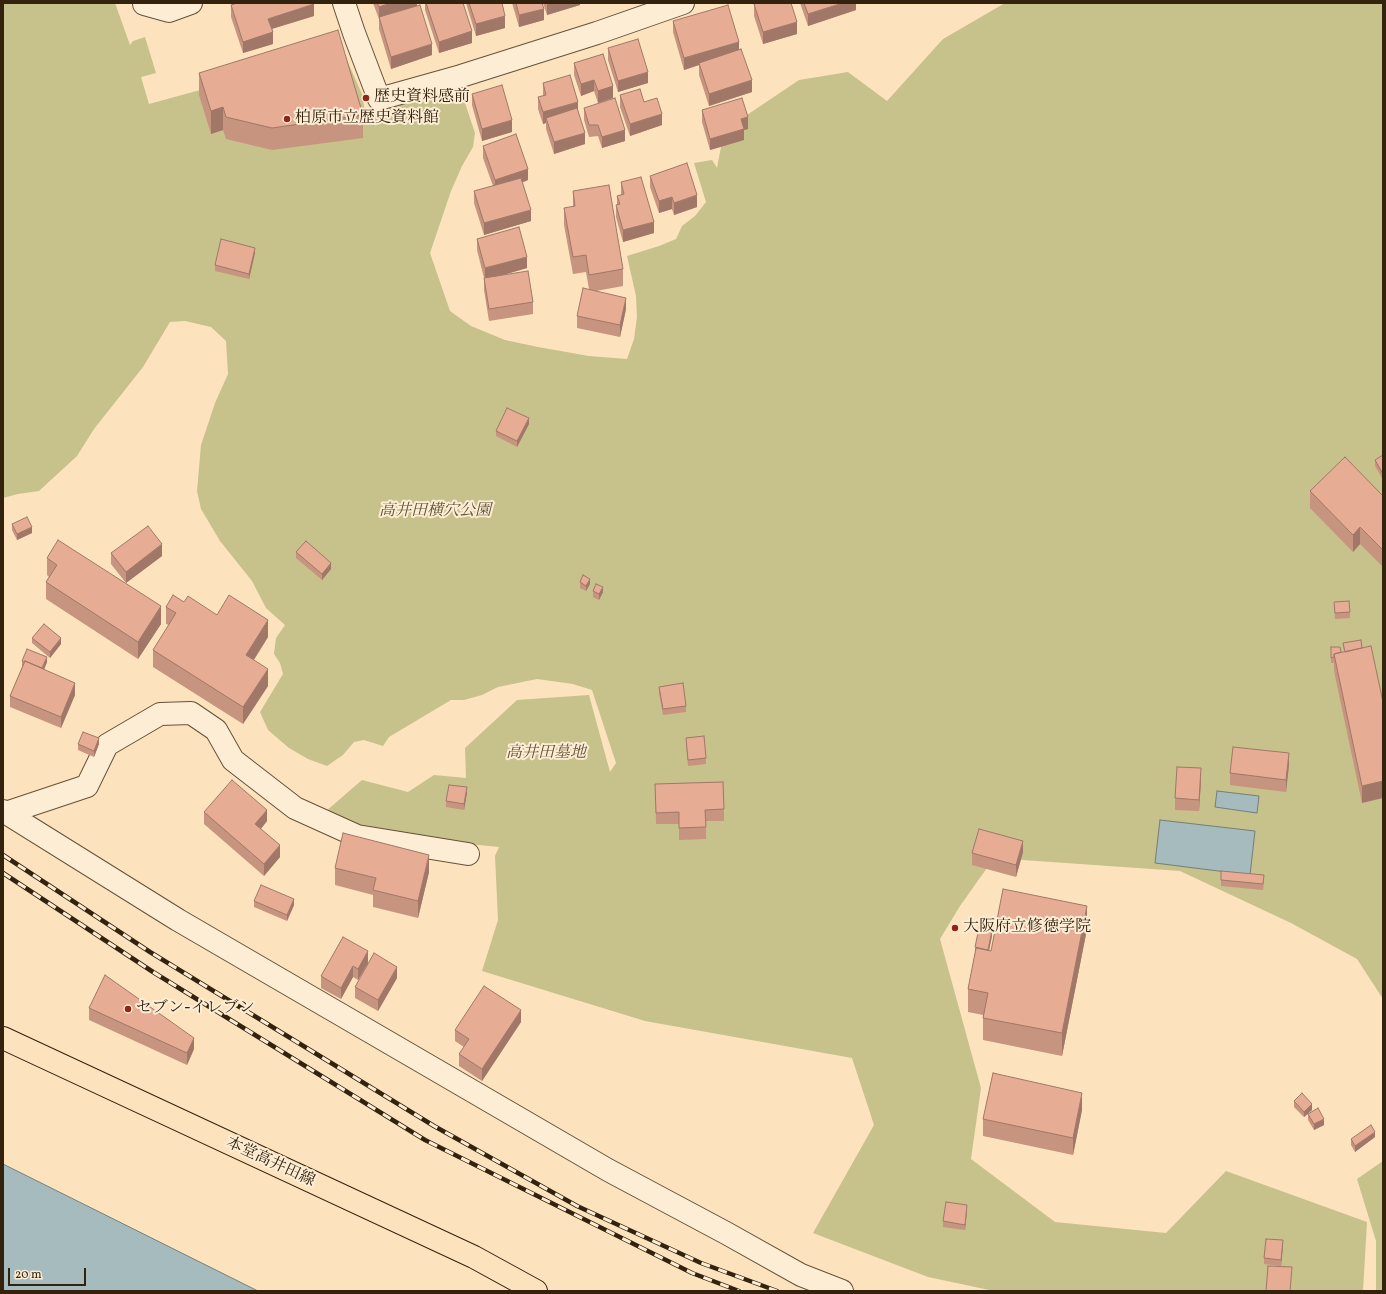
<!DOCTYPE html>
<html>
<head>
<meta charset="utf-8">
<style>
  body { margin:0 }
  #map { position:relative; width:1386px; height:1294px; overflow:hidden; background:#fce3be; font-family:Vollkorn,serif }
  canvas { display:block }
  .frame { position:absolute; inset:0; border:4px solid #33220d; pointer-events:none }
  .scale { position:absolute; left:8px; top:1268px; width:78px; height:18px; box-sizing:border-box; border:2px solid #33220d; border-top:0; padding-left:5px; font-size:12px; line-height:14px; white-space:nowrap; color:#33220d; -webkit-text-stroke:3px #fdedd5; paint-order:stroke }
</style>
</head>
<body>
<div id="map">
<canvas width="1386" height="1294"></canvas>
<div class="frame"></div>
<div class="scale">20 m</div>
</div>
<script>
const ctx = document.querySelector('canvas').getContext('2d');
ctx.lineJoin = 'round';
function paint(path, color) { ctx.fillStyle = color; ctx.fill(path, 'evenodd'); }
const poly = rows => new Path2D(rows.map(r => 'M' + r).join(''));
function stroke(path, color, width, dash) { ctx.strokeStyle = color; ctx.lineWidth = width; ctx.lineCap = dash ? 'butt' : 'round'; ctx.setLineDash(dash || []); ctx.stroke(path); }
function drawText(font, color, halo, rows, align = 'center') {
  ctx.font = font + ' Vollkorn,"Noto Serif JP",serif'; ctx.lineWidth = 4; ctx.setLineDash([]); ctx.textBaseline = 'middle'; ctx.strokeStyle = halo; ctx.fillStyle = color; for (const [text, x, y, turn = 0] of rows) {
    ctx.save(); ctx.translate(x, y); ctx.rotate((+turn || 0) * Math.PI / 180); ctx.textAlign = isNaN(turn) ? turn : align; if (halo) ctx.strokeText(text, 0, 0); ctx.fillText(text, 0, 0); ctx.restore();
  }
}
const green = poly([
  [3,3,115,3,130,45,133,41,145,37,156,73,141,77,149,104,222,84,341,47,362,94,365,112,415,97,460,88,475,133,473,147,462,166,451,191,430,253,450,311,471,326,505,340,538,347,589,356,627,359,634,339,637,317,636,296,627,256,659,246,676,239,682,226,695,216,706,202,694,163,712,160,717,168,721,147,741,119,799,80,848,72,887,101,943,39,1005,3,1383,3,1383,999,1357,959,1291,923,1180,871,994,858,960,906,940,939,981,1088,971,1159,1055,1222,1166,1233,1226,1171,1367,1222,1363,1291,994,1291,928,1277,813,1233,874,1125,852,1058,645,1021,482,971,498,920,495,856,499,847,361,833,325,812,362,780,408,792,434,775,466,778,465,748,517,700,589,695,610,772,616,763,592,690,573,684,537,679,498,687,482,695,464,700,451,700,389,737,383,746,364,740,354,742,343,755,327,766,308,759,289,748,268,730,260,712,283,674,280,663,274,654,276,638,285,625,266,608,252,581,220,541,201,509,197,491,201,445,215,403,228,374,226,341,211,327,185,321,170,322,143,367,94,429,77,456,39,491,18,494,3,498],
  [1383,1161,1383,1291,1376,1291,1376,1241,1357,1179]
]);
const water = poly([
  [1217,791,1259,796,1257,813,1215,807,1217,791],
  [1160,820,1255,831,1250,875,1155,863,1160,820],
  [3,1164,258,1291,3,1291,3,1164]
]);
const minor = poly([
  [144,3,144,4,169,11,191,3],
  [344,3,354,33,379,99,461,76,597,33,683,3],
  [3,811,178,920,608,1170,726,1233,801,1275,842,1291],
  [6,813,87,786,107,745,160,714,191,713,216,730,233,760,295,808,357,836,468,854]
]);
const major = poly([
  [3,1038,474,1257,536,1291]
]);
const rail = poly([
  [3,855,150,952,434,1126,577,1206,701,1263,777,1291],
  [3,873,153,972,425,1140,692,1273,739,1291]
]);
const wall = poly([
  [373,3,417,3,417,6,432,55,391,69,379,29,379,19],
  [425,3,463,3,472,43,439,53,425,10],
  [466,3,502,3,505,28,476,36],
  [512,3,542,3,544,20,519,27],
  [543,3,580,3,580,5,547,15],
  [800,3,856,3,856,10,808,26],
  [754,4,797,34,763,44,754,16],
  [231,5,314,16,272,29,273,44,243,53,231,17],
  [673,21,739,50,752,92,709,106,699,75,699,65,684,70,673,32],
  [608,48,648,83,618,92,608,60],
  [603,54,613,98,598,103,594,91,581,96,574,75,574,63],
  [199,73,363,115,363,138,272,150,226,139,223,130,211,134,199,95],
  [543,83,578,110,585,144,554,154,546,129,546,123,543,124,538,109,538,97,543,96],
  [472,94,512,132,482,141,472,105],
  [620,95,644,102,662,125,630,136,620,107],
  [584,108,625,141,602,148,598,136,589,137,584,120],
  [702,110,748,129,744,130,744,140,710,150,702,122],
  [483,146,528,180,522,183,531,221,484,235,474,203,474,191,493,186,483,158],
  [650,176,697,207,674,215,672,209,659,213,650,187],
  [621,182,654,233,623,242,616,217,616,205,617,205,617,196,621,195],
  [573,191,623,269,623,286,596,291,626,309,620,337,577,328,577,316,589,289,586,272,573,274,564,225,564,208,573,207],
  [477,239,527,268,500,276,533,302,533,314,489,321,484,290,484,278,477,250],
  [255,253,249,279,215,271,215,265],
  [529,424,517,447,496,436,496,431],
  [1383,455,1383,480,1375,466,1375,460],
  [1310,491,1383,496,1383,567,1360,544,1353,552,1310,508],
  [12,524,32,533,17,540,12,530],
  [296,552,331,569,322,580,296,558],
  [111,553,162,556,126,583,111,564],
  [47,558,161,624,138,659,46,599,46,582,49,577,47,575],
  [580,582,590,584,586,591,580,588],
  [593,591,603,592,599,600,593,597],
  [184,602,217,615,268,637,254,660,268,686,243,724,153,667,153,650,169,625,166,624,166,607],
  [1334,602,1350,612,1350,618,1335,619],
  [32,638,61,644,50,658,32,643],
  [1343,643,1362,648,1362,803,1334,671,1334,663,1331,663,1331,647,1341,652,1344,652],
  [22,661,47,662,44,670,75,695,61,728,10,707,10,696,22,667],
  [659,687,686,706,686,712,663,715,659,693],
  [686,738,706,758,706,764,688,766,686,744],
  [78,744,99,744,94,757,78,750],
  [1289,765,1286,792,1230,785,1230,773],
  [1201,780,1199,811,1175,810,1175,798],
  [655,784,724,809,724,821,706,821,706,839,679,840,679,824,656,824],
  [467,793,464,810,446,807,446,801],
  [204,812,267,821,261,829,280,857,264,876,204,824],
  [1023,852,1016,877,972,865,972,853],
  [335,868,429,872,418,918,373,907,373,895,335,885],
  [1221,880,1264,881,1263,890,1221,886],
  [254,901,294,905,287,921,254,907],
  [1087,929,1062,1056,983,1040,983,1015,968,1012,968,989,975,953,975,947,992,936,989,951,991,951],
  [343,937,368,963,358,980,353,977,341,999,321,988,321,976],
  [397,978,378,1011,355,998,355,987],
  [89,1008,194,1049,187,1065,89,1020],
  [521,1022,482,1081,459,1066,459,1054,464,1047,455,1041,455,1030],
  [1294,1101,1312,1110,1308,1113,1324,1125,1314,1130,1308,1120,1308,1114,1304,1117,1294,1107],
  [1082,1110,1073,1155,983,1136,983,1119],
  [1375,1137,1355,1152,1351,1145,1351,1139],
  [967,1211,965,1230,943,1227,943,1221],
  [1283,1246,1281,1266,1264,1264,1264,1258]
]);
const shadedWall = poly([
  [391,3,417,3,417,6,379,19,379,7],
  [547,3,580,3,580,5,547,15],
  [843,3,856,3,856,10,808,26,808,14],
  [314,4,314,16,268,30,268,19],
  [544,9,544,20,519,27,519,15],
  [505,16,505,28,476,36,476,24],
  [797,22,797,34,763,44,763,32],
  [472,31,472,43,439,53,439,42],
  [273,32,273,44,243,53,243,42],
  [739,42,739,54,699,63,699,65,684,70,684,58],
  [432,44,432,55,391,69,391,57],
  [648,72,648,83,618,92,618,81],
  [594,80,594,91,581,96,581,84],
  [752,80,752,92,709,106,709,94],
  [613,86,613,98,598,103,598,91],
  [578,102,578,114,546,118,546,123,543,124,543,112],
  [223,107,223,130,211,134,211,111],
  [662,114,662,125,630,136,630,124],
  [748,117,748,129,744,130,744,140,710,150,710,139,741,119],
  [512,120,512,132,482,141,482,129],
  [625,130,625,141,602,148,602,137],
  [585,133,585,144,554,154,554,142],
  [528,169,528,180,495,192,495,180],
  [697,195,697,207,674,215,674,203],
  [672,197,672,209,659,213,659,201],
  [531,210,531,221,484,235,484,223],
  [654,222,654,233,623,242,623,230],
  [255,248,255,253,249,279,249,274],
  [527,257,527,268,485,280,485,268],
  [626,298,626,309,620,337,620,325],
  [529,418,529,424,517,447,517,441],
  [32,527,32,533,17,540,17,534],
  [1360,527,1360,544,1353,552,1353,535],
  [162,544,162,556,126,583,126,572],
  [331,563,331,569,322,580,322,574],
  [590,579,590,584,586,591,586,586],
  [603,587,603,592,599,600,599,594],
  [161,606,161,624,138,659,138,642],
  [268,620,268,637,246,672,246,655],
  [61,638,61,644,50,658,50,652],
  [47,657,47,662,42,674,42,668],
  [268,669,268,686,243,724,243,707],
  [75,683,75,695,61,728,61,717],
  [99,738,99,744,94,757,94,751],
  [1289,753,1289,765,1286,792,1286,780],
  [1201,768,1201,780,1199,811,1199,800],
  [1383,781,1383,798,1362,803,1362,786],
  [467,787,467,793,464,810,464,804],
  [267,810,267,821,255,836,255,824],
  [1023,841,1023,852,1016,877,1016,865],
  [280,845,280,857,264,876,264,864],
  [429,855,429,872,418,918,418,901],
  [294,899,294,905,287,921,287,915],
  [1087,906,1087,929,1062,1056,1062,1033],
  [992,930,992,936,988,956,988,950],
  [368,951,368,963,358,980,358,969],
  [353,966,353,977,341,999,341,988],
  [397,967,397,978,378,1011,378,1000],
  [521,1010,521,1022,482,1081,482,1069],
  [194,1038,194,1049,187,1065,187,1053],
  [1082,1093,1082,1110,1073,1155,1073,1138],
  [1312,1104,1312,1110,1304,1117,1304,1112],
  [1324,1119,1324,1125,1314,1130,1314,1124],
  [1375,1132,1375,1137,1355,1152,1355,1146],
  [967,1205,967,1211,965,1230,965,1225],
  [1283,1240,1283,1246,1281,1266,1281,1260]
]);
const building = poly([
  [237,3,313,3,314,4,268,19,273,32,243,42,231,5,237,3],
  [377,3,391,3,379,7,377,3],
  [426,3,463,3,472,31,439,42,426,3],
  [469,3,502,3,505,16,476,24,469,3],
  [516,3,542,3,544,9,519,15,516,3],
  [759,3,791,3,797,22,763,32,754,4,759,3],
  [804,3,843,3,808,14,804,3],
  [420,5,432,44,391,57,379,17,420,5],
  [728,5,739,42,684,58,673,21,728,5],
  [338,30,363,115,272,128,226,117,223,107,211,111,199,73,338,30],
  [638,39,648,72,618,81,608,48,638,39],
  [741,49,752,80,709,94,699,63,741,49],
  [603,54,613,86,598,91,594,80,581,84,574,63,603,54],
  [570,75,578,102,543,112,538,97,546,95,543,83,570,75],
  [502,85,512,120,482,129,472,94,502,85],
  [640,89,644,102,657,98,662,114,630,124,620,95,640,89],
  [615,98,625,130,602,137,598,125,589,125,584,108,615,98],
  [742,98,748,117,741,119,744,129,710,139,702,110,742,98],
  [577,108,585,133,554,142,546,118,577,108],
  [516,134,528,169,495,180,483,146,516,134],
  [687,163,697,195,674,203,672,197,659,201,650,176,687,163],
  [641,177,654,222,623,230,616,205,620,204,617,196,624,194,621,182,641,177],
  [521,178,531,210,484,223,474,191,521,178],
  [609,185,623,269,589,275,586,255,573,257,564,208,575,206,573,191,609,185],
  [519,227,527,257,485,268,477,239,519,227],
  [221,239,255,248,249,274,215,265,221,239],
  [528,271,533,302,489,309,484,278,528,271],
  [583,288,626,298,620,325,577,316,583,288],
  [507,408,529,418,517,441,496,431,507,408],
  [1383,455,1383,474,1375,460,1383,455],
  [1345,457,1383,496,1383,550,1360,527,1353,535,1310,491,1345,457],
  [27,517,32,527,17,534,12,524,27,517],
  [148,526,162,544,126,572,111,553,148,526],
  [58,540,161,606,138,642,46,582,57,565,47,558,58,540],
  [306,541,331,563,322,574,296,552,306,541],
  [583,575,590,579,586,586,580,582,583,575],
  [596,584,603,587,599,594,593,591,596,584],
  [173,595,184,602,188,596,217,615,229,595,268,620,246,655,268,669,243,707,153,650,176,613,166,607,173,595],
  [1349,601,1350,612,1335,613,1334,602,1349,601],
  [44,624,61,638,50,652,32,638,44,624],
  [1361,640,1362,648,1345,652,1343,643,1361,640],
  [1371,646,1383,702,1383,781,1362,786,1334,654,1371,646],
  [1331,647,1340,647,1341,652,1334,654,1334,657,1331,658,1331,647],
  [27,649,47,657,42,668,25,661,24,662,22,661,27,649],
  [25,661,75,683,61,717,10,696,25,661],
  [683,683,686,706,663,709,659,687,683,683],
  [83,732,99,738,94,751,78,744,83,732],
  [704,736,706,758,688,760,686,738,704,736],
  [1233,747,1289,753,1286,780,1230,773,1233,747],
  [1177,767,1201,768,1199,800,1175,798,1177,767],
  [232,780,267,810,255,824,280,845,264,864,204,812,232,780],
  [723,782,724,809,705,810,706,827,679,828,679,812,656,813,655,784,723,782],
  [449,785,467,787,464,804,446,801,449,785],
  [979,829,1023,841,1016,865,972,853,979,829],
  [343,833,429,855,418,901,373,890,376,878,335,868,343,833],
  [1221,871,1264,875,1263,884,1221,880,1221,871],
  [261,885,294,899,287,915,254,901,261,885],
  [1003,889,1087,906,1062,1033,983,1018,988,993,968,989,976,948,991,951,1003,889],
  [979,928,992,930,988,950,975,947,979,928],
  [343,937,368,951,358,969,353,966,341,988,321,976,343,937],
  [374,953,397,967,378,1000,355,987,374,953],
  [105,975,194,1038,187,1053,89,1008,105,975],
  [484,986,521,1010,482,1069,459,1054,469,1039,455,1030,484,986],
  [993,1073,1082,1093,1073,1138,983,1119,993,1073],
  [1302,1093,1312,1104,1304,1112,1294,1101,1302,1093],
  [1318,1108,1324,1119,1314,1124,1308,1114,1318,1108],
  [1371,1125,1375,1132,1355,1146,1351,1139,1371,1125],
  [946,1202,967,1205,965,1225,943,1221,946,1202],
  [1266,1239,1283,1240,1281,1260,1264,1258,1266,1239],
  [1268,1266,1292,1267,1290,1291,1266,1291,1268,1266]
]);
const markers = [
  [366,98,4,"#8f2418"],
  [287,119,4,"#8f2418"],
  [955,928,4,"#8f2418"],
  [128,1009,4,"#8f2418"]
];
const poiNames = [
  ["歴史資料感前",374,98],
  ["柏原市立歴史資料館",295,119],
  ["大阪府立修徳学院",963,928],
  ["セブン-イレブン",136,1009]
];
const parkNames = [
  ["高井田横穴公園",435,512],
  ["高井田墓地",546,754]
];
const streetNames = [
  ["本堂高井田線",270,1163,25]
];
paint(green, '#c7c18c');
paint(water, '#a5bbbd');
stroke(water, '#777e77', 1);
stroke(minor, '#655239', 24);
stroke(major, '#33220d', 24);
stroke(minor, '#fdedd5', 22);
stroke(major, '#fce3be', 22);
stroke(rail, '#33220d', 4.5);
stroke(rail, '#fdedd5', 3, [9]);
paint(wall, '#c6947f');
paint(shadedWall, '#a17868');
paint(building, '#e6ac94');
stroke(building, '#a17868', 1);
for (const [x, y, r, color] of markers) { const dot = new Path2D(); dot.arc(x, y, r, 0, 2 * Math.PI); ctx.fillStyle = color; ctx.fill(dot); stroke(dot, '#fdedd5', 1.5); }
drawText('16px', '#33220d', '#fdedd5', poiNames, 'left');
drawText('italic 16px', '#5f5233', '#fdedd5', parkNames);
drawText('16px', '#33220d', '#fdedd5', streetNames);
</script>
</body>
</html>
